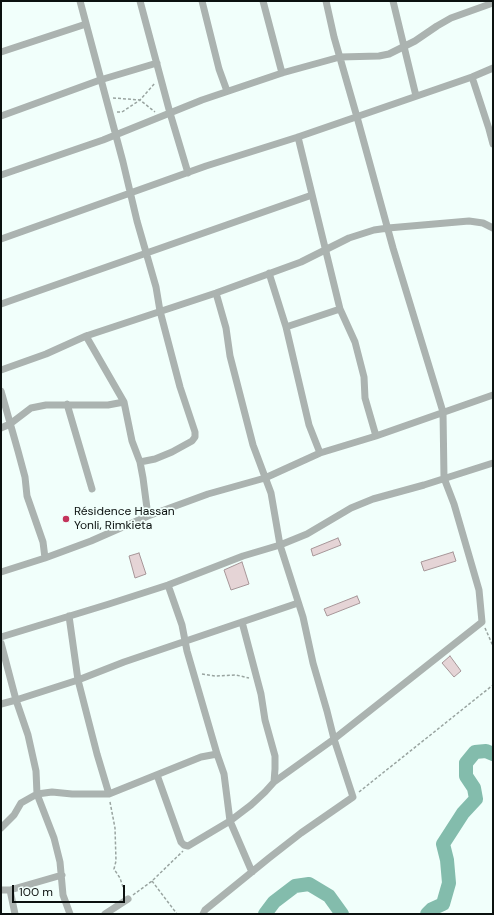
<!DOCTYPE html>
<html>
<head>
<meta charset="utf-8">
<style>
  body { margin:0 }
  #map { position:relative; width:494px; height:915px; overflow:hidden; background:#f1fffb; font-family:"DM Sans",sans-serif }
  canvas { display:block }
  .frame { position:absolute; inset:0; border:2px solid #0b110f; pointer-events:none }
  .scale { position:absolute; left:12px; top:885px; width:113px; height:18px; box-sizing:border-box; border:2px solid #0b110f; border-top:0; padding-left:5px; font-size:12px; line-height:14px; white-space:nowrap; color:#0b110f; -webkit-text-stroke:3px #f1fffb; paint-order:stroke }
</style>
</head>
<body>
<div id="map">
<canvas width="494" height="915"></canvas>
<div class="frame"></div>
<div class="scale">100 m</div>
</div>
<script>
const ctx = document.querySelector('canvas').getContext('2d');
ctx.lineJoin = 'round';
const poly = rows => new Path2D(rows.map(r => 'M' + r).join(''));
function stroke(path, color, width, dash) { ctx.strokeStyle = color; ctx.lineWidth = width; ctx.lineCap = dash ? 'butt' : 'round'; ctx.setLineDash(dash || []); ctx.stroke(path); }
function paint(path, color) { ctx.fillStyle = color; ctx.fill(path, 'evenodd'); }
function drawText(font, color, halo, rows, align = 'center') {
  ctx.font = font + ' "DM Sans",sans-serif'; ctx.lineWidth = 3.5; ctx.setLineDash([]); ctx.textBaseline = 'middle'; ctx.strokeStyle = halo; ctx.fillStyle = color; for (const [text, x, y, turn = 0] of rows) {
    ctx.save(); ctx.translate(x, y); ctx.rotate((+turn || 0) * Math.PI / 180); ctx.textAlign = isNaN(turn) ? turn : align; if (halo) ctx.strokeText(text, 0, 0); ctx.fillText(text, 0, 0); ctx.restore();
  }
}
const river = poly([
  [265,914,274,902,295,886,309,884,329,896,342,914],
  [427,914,432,909,443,904,449,883,447,860,443,844,463,813,476,799,474,788,466,776,466,763,475,752,486,751,493,754]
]);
const building = poly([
  [338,538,341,545,313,556,311,549,338,538],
  [453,552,456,561,424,571,421,562,453,552],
  [139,553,146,574,135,578,129,556,139,553],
  [242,562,249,584,231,590,224,570,242,562],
  [357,596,360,603,327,616,324,609,357,596],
  [450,656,461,671,454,677,442,663,450,656]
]);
const path = poly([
  [113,98,140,100,155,112],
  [117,112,122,112,140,100,155,83],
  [485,628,493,646],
  [202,674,215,676,236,675,249,678],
  [359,792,493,685],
  [110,802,115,828,116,861,114,869,120,878,125,893],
  [152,881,177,914],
  [133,895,152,881,183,851]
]);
const street = poly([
  [80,1,123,162,137,221,156,287,160,311,180,387,195,432,195,437,192,441,172,452,155,459,140,462],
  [140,1,170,113,188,173],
  [202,1,219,69,227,91],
  [263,1,282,73],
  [393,1,416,96],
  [1,52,86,24],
  [472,77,489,129,493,144],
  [1,116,100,80,157,63],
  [298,137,340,309,355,342,364,377,365,398,376,436],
  [1,175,103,140,202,100,282,73,340,57,379,56,389,54,415,41,437,26,451,18,493,3],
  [1,239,206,166,298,137,472,77,493,68],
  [269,273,286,327,309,425,320,453],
  [1,304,312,195],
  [286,327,340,309],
  [86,336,124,402,132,441,140,462,143,478,148,516],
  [1,370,46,354,86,336,216,293,301,262,349,238,374,230,388,228,469,221,483,223,493,228],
  [1,391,18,451,25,477,27,496,43,542,45,558],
  [67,404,92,489],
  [1,428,10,424,31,408,46,405,108,405,124,402],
  [1,572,45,558,91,541,148,516,208,494,265,478,320,453,376,436,493,395],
  [168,585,182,625,187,651,217,754,224,774,230,821,252,872],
  [69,616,78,680,97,754,109,794],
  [1,637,109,604,168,585,243,556,280,545,307,534,351,508,373,499,424,485,493,463],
  [1,643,16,700,1,704],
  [157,775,181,842,184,845,188,846,230,821,251,805,265,792,274,782,275,769,275,756,265,720,261,694,242,622],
  [274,782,334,739,482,622,479,590,454,504,444,478,443,412,393,248,357,117,334,37,326,1],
  [1,828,14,815,21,803,37,794,52,792,72,794,109,794,201,757,217,754],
  [1,890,10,890,62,875],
  [10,890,15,914],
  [70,914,63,895,60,862,54,838,37,794,36,771,28,735,16,700,78,680,124,662,298,603],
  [105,914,128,899],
  [203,914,205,910,269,858,301,833,353,797,334,739,327,711,313,663,303,617,280,545,271,493,253,445,230,356,226,328,216,293]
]);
const markers = [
  [66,519,4,"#c3345b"]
];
const poiNames = [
  ["Résidence Hassan",74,512],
  ["Yonli, Rimkieta",74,526]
];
stroke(river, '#83bcac', 14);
paint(building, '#e5d4d6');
stroke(building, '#a69698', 1);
stroke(path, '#99a4a0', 1.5, [3, 2]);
stroke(street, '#abb3b0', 7);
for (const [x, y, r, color] of markers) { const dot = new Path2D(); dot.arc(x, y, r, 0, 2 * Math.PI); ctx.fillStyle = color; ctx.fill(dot); stroke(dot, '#f1fffb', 1.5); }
drawText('12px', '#0b110f', '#f1fffb', poiNames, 'left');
</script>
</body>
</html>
